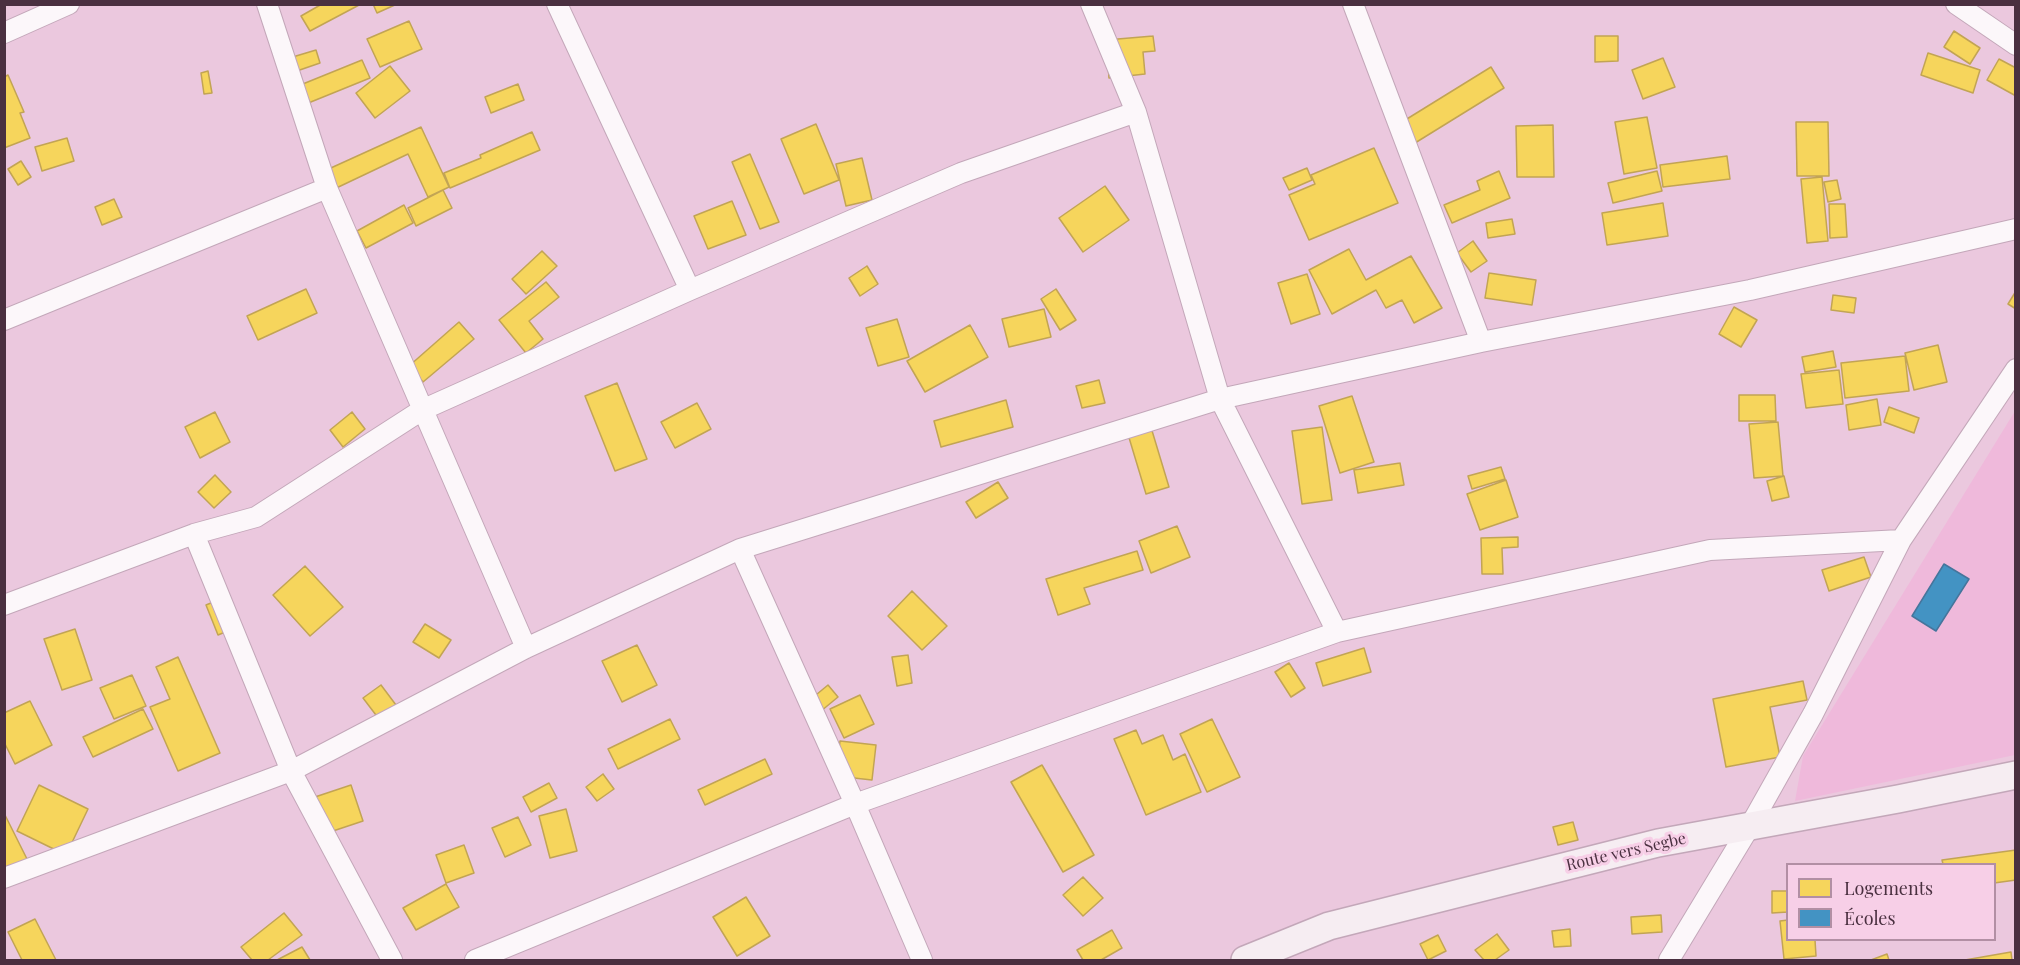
<!DOCTYPE html>
<html>
<head>
<meta charset="utf-8">
<style>
  body { margin:0 }
  #map { position:relative; width:2020px; height:965px; overflow:hidden; background:#ebc8de; font-family:"Playfair Display",serif }
  canvas { display:block }
  .frame { position:absolute; inset:0; border:6px solid #4a3040; pointer-events:none }
  .legend { position:absolute; left:1786px; top:863px; width:210px; height:78px; box-sizing:border-box; background:#f7cfe7; border:2px solid #b28fa4; margin:0; padding:8px 10px; list-style:none; font-size:18px; color:#4a3040 }
  .legend li { display:flex; align-items:center; gap:12px; height:30px }
  .legend b { width:30px; border:2px solid #b28fa4 }
</style>
</head>
<body>
<div id="map">
<canvas width="2020" height="965"></canvas>
<div class="frame"></div>
<ul class="legend">
<li><b style="height:16px;background:#f6d55c"></b>Logements</li>
<li><b style="height:16px;background:#4393c3"></b>Écoles</li>
</ul>
</div>
<script>
const ctx = document.querySelector('canvas').getContext('2d');
ctx.lineJoin = 'round';
function paint(path, color) { ctx.fillStyle = color; ctx.fill(path, 'evenodd'); }
const poly = rows => new Path2D(rows.map(r => 'M' + r).join(''));
function stroke(path, color, width, dash) { ctx.strokeStyle = color; ctx.lineWidth = width; ctx.lineCap = dash ? 'butt' : 'round'; ctx.setLineDash(dash || []); ctx.stroke(path); }
function drawText(font, color, halo, rows, align = 'center') {
  ctx.font = font + ' "Playfair Display",serif'; ctx.lineWidth = 6; ctx.setLineDash([]); ctx.textBaseline = 'middle'; ctx.strokeStyle = halo; ctx.fillStyle = color; for (const [text, x, y, turn = 0] of rows) {
    ctx.save(); ctx.translate(x, y); ctx.rotate((+turn || 0) * Math.PI / 180); ctx.textAlign = isNaN(turn) ? turn : align; if (halo) ctx.strokeText(text, 0, 0); ctx.fillText(text, 0, 0); ctx.restore();
  }
}
const built = poly([
  [2015,411,2015,755,1795,801,1803,756]
]);
const homes = poly([
  [322,4,361,4,310,31,301,16,322,4],
  [373,4,397,4,377,13,373,4],
  [409,21,422,49,380,67,367,39,409,21],
  [1954,31,1980,48,1970,64,1944,47,1954,31],
  [1153,36,1155,51,1143,52,1145,74,1109,78,1106,40,1153,36],
  [1595,36,1618,36,1618,61,1595,62,1595,36],
  [316,50,320,63,291,73,286,59,316,50],
  [1928,53,1980,70,1973,93,1921,75,1928,53],
  [1663,58,1675,87,1643,99,1632,70,1663,58],
  [1999,59,2016,68,2016,96,1987,80,1999,59],
  [362,60,370,78,296,108,288,90,362,60],
  [390,66,410,91,375,118,356,93,390,66],
  [1491,67,1504,88,1415,143,1402,122,1491,67],
  [208,71,212,93,204,94,201,73,208,71],
  [8,75,24,112,20,113,30,138,4,148,4,77,8,75],
  [518,84,524,100,491,113,485,97,518,84],
  [1647,117,1657,168,1624,174,1615,122,1647,117],
  [1796,122,1828,122,1829,176,1797,176,1796,122],
  [816,124,839,180,804,194,781,139,816,124],
  [1553,125,1554,177,1517,177,1516,126,1553,125],
  [421,127,449,187,428,197,408,154,330,191,322,172,421,127],
  [532,132,540,150,450,188,444,173,481,158,480,155,532,132],
  [67,138,74,161,42,171,35,147,67,138],
  [1374,148,1398,203,1309,240,1289,195,1315,184,1311,175,1374,148],
  [750,154,779,222,760,229,732,162,750,154],
  [1727,156,1730,179,1663,187,1660,165,1727,156],
  [862,158,872,200,846,206,836,164,862,158],
  [21,161,31,177,18,185,8,169,21,161],
  [1307,168,1312,180,1289,190,1283,178,1307,168],
  [1499,171,1510,198,1452,223,1444,205,1480,190,1477,181,1499,171],
  [1657,171,1662,191,1613,203,1608,183,1657,171],
  [1822,177,1828,241,1807,243,1801,179,1822,177],
  [1837,180,1841,199,1828,202,1824,182,1837,180],
  [1105,186,1129,220,1083,252,1059,218,1105,186],
  [443,190,452,208,416,226,408,208,443,190],
  [114,199,122,217,102,225,95,207,114,199],
  [732,201,746,235,708,249,694,216,732,201],
  [1663,203,1668,236,1607,245,1602,213,1663,203],
  [1829,204,1845,204,1847,237,1830,238,1829,204],
  [404,205,413,223,366,248,357,231,404,205],
  [1512,219,1515,234,1488,238,1486,223,1512,219],
  [1473,241,1487,261,1471,272,1457,253,1473,241],
  [1349,249,1366,280,1411,256,1442,308,1414,323,1402,300,1386,308,1376,290,1332,314,1309,270,1349,249],
  [542,251,557,266,526,294,512,279,542,251],
  [867,266,878,284,860,296,849,278,867,266],
  [1489,273,1536,280,1532,305,1485,298,1489,273],
  [1307,274,1320,314,1291,324,1278,283,1307,274],
  [546,282,559,297,529,321,543,339,526,353,499,320,546,282],
  [306,289,317,313,258,340,247,316,306,289],
  [1056,289,1076,320,1060,330,1041,299,1056,289],
  [2016,291,2016,309,2008,304,2016,291],
  [1833,295,1856,298,1854,313,1831,310,1833,295],
  [1734,307,1757,320,1741,347,1719,334,1734,307],
  [1044,309,1051,337,1009,347,1002,319,1044,309],
  [897,319,909,357,878,366,866,328,897,319],
  [459,322,474,339,423,382,409,366,459,322],
  [970,325,988,357,925,392,907,361,970,325],
  [1938,345,1947,382,1914,390,1905,353,1938,345],
  [1833,351,1836,367,1805,372,1802,357,1833,351],
  [1905,356,1909,391,1845,398,1841,363,1905,356],
  [1839,370,1843,404,1806,408,1801,374,1839,370],
  [1099,380,1105,403,1082,408,1076,386,1099,380],
  [617,383,647,459,615,471,585,396,617,383],
  [1739,395,1775,395,1776,421,1739,421,1739,395],
  [1352,396,1374,462,1340,473,1319,406,1352,396],
  [1877,399,1881,425,1849,430,1846,405,1877,399],
  [1006,400,1013,427,941,447,934,421,1006,400],
  [697,403,711,429,675,448,661,422,697,403],
  [1889,407,1919,418,1914,433,1884,422,1889,407],
  [215,412,230,442,200,458,185,427,215,412],
  [352,412,365,429,343,447,330,430,352,412],
  [1778,422,1783,476,1754,478,1749,424,1778,422],
  [1150,424,1169,487,1146,494,1127,431,1150,424],
  [1322,427,1332,500,1302,504,1292,431,1322,427],
  [1400,463,1404,485,1358,493,1354,470,1400,463],
  [1501,467,1505,479,1472,489,1468,476,1501,467],
  [215,475,231,492,214,508,198,492,215,475],
  [1784,476,1789,497,1772,501,1767,481,1784,476],
  [1506,480,1518,517,1480,530,1467,494,1506,480],
  [998,482,1008,498,976,518,966,502,998,482],
  [1177,526,1190,557,1151,573,1139,541,1177,526],
  [1518,537,1518,547,1502,548,1503,574,1482,574,1481,538,1518,537],
  [1137,551,1143,570,1084,588,1090,604,1058,615,1046,579,1137,551],
  [1864,557,1871,577,1829,591,1822,570,1864,557],
  [305,566,343,607,310,636,273,595,305,566],
  [912,591,947,626,922,650,888,616,912,591],
  [228,596,240,626,218,635,206,605,228,596],
  [425,624,451,640,439,658,413,642,425,624],
  [75,629,92,680,62,690,44,639,75,629],
  [637,645,657,685,622,702,602,661,637,645],
  [1364,648,1371,672,1323,686,1316,663,1364,648],
  [908,655,912,683,897,686,892,657,908,655],
  [178,657,220,753,178,771,150,707,170,699,156,667,178,657],
  [1289,663,1305,688,1291,697,1275,672,1289,663],
  [132,675,146,706,114,719,100,688,132,675],
  [1803,681,1807,700,1770,707,1780,757,1726,767,1713,699,1803,681],
  [381,685,396,705,379,719,363,698,381,685],
  [828,685,838,697,815,716,805,704,828,685],
  [860,695,874,724,844,738,830,709,860,695],
  [30,701,52,745,15,764,4,742,4,713,30,701],
  [143,709,153,729,93,757,83,737,143,709],
  [670,719,680,739,618,769,608,749,670,719],
  [1212,719,1240,777,1207,792,1180,734,1212,719],
  [1136,730,1142,744,1163,735,1173,760,1185,754,1201,792,1146,815,1114,739,1136,730],
  [840,741,876,745,872,780,836,776,840,741],
  [765,759,772,774,705,805,698,790,765,759],
  [1042,765,1094,855,1063,872,1011,782,1042,765],
  [603,774,614,789,597,801,586,787,603,774],
  [549,783,557,798,531,812,523,797,549,783],
  [39,785,88,809,66,855,17,831,39,785],
  [351,785,363,821,315,837,303,801,351,785],
  [566,809,577,851,550,858,539,816,566,809],
  [4,813,33,871,4,885,4,813],
  [518,817,531,845,505,857,492,828,518,817],
  [1573,822,1578,840,1558,845,1553,827,1573,822],
  [464,845,474,873,446,883,436,855,464,845],
  [2016,850,2016,880,1994,883,1994,864,1943,864,1942,860,2016,850],
  [1083,877,1103,898,1083,916,1063,895,1083,877],
  [446,884,459,907,416,930,403,908,446,884],
  [1772,891,1788,891,1788,912,1772,913,1772,891],
  [746,897,770,936,737,956,713,917,746,897],
  [284,913,302,935,268,960,252,960,241,947,284,913],
  [1661,915,1662,932,1632,934,1631,917,1661,915],
  [35,919,56,960,22,960,8,932,35,919],
  [1788,920,1788,940,1815,940,1816,956,1784,959,1780,921,1788,920],
  [1570,929,1571,946,1554,947,1552,931,1570,929],
  [1112,930,1122,948,1101,960,1083,960,1077,950,1112,930],
  [1497,934,1509,950,1495,960,1484,960,1475,950,1497,934],
  [1438,935,1446,951,1428,960,1420,944,1438,935],
  [302,947,310,960,277,960,302,947],
  [2011,952,2012,960,1965,960,2011,952],
  [1887,954,1889,960,1871,960,1887,954]
]);
const schools = poly([
  [1944,564,1969,579,1936,631,1912,616,1944,564]
]);
const street = poly([
  [267,4,327,188,526,648],
  [557,4,690,290],
  [1091,4,1136,112,1220,399,1337,632],
  [1353,4,1481,342],
  [1956,4,2016,45],
  [4,33,69,4],
  [4,320,327,188],
  [194,534,291,771,392,960],
  [740,549,855,804,922,960],
  [4,605,194,534,256,517,422,410,690,290,961,173,1136,112],
  [4,878,291,771,526,648,740,549,1220,399,1481,342,1750,290,2016,229],
  [475,960,855,804,1337,632,1710,550,1901,540],
  [1669,960,1750,826,1813,714,1901,540,2016,369]
]);
const secondary = poly([
  [1245,960,1329,926,1658,843,1898,799,2016,775]
]);
const streetNames = [
  ["Route vers Segbe",1626,852,-13]
];
paint(built, '#efb9db');
paint(homes, '#f6d55c');
stroke(homes, '#c2a454', 1.5);
paint(schools, '#4393c3');
stroke(schools, '#45759c', 1.5);
stroke(street, '#c3a7b9', 22);
stroke(secondary, '#c3a7b9', 30);
stroke(street, '#fcf7fa', 20);
stroke(secondary, '#f6edf2', 27);
drawText('16px', '#4a3040', '#f7cfe7', streetNames);
</script>
</body>
</html>
